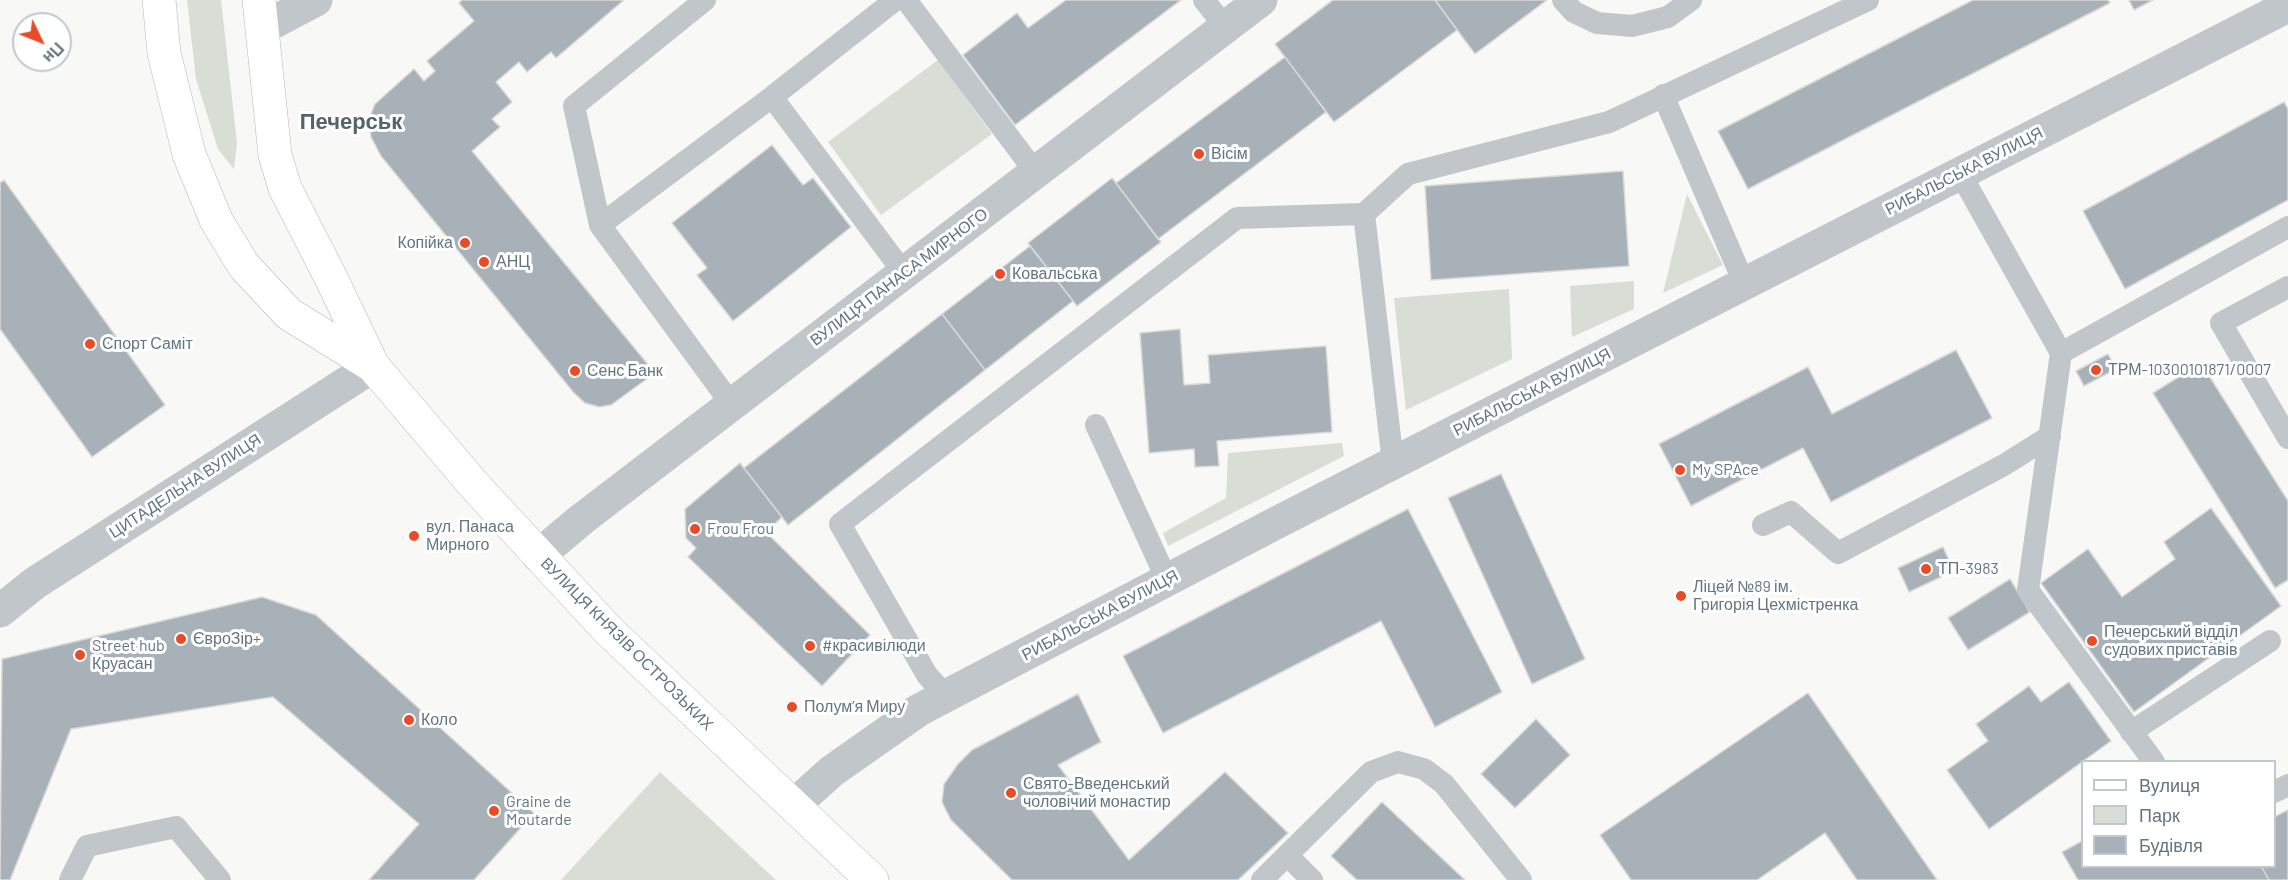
<!DOCTYPE html>
<html>
<head>
<meta charset="utf-8">
<style>
  body { margin:0 }
  #map { position:relative; width:2288px; height:880px; overflow:hidden; background:#f8f8f6; font-family:Barlow,sans-serif }
  canvas { display:block }
  .legend { position:absolute; left:2081px; top:760px; width:195px; height:108px; box-sizing:border-box; background:#fff; border:2px solid #c1c8cd; margin:0; padding:8px 10px; list-style:none; font-size:18px; color:#637581 }
  .legend li { display:flex; align-items:center; gap:12px; height:30px }
  .legend b { width:30px; border:2px solid #c1c8cd }
  .north { position:absolute; left:12px; top:12px; width:60px; height:60px; box-sizing:border-box; background:#fff; border:2px solid #c1c8cd; border-radius:50%; rotate:133deg; font-size:16px; font-weight:700; line-height:24px; text-align:center; color:#637581 }
  .north::after { content:''; display:block; margin:auto; width:21px; height:27px; background:#e84b26; clip-path:polygon(50% 0,100% 100%,50% 72%,0 100%) }
</style>
</head>
<body>
<div id="map">
<canvas width="2288" height="880"></canvas>
<ul class="legend">
<li><b style="height:8px;background:#fff"></b>Вулиця</li>
<li><b style="height:16px;background:#d8ddd5"></b>Парк</li>
<li><b style="height:16px;background:#a8b1b7"></b>Будівля</li>
</ul>
<div class="north">Пн</div>
</div>
<script>
const ctx = document.querySelector('canvas').getContext('2d');
ctx.lineJoin = 'round';
function paint(path, color) { ctx.fillStyle = color; ctx.fill(path, 'evenodd'); }
const poly = rows => new Path2D(rows.map(r => 'M' + r).join(''));
function stroke(path, color, width, dash) { ctx.strokeStyle = color; ctx.lineWidth = width; ctx.lineCap = dash ? 'butt' : 'round'; ctx.setLineDash(dash || []); ctx.stroke(path); }
function drawText(font, color, halo, rows, align = 'center') {
  ctx.font = font + ' Barlow,sans-serif'; ctx.lineWidth = 6; ctx.setLineDash([]); ctx.textBaseline = 'middle'; ctx.strokeStyle = halo; ctx.fillStyle = color; for (const [text, x, y, turn = 0] of rows) {
    ctx.save(); ctx.translate(x, y); ctx.rotate((+turn || 0) * Math.PI / 180); ctx.textAlign = isNaN(turn) ? turn : align; if (halo) ctx.strokeText(text, 0, 0); ctx.fillText(text, 0, 0); ctx.restore();
  }
}
const green = poly([
  [187,0,221,0,237,143,234,169,218,149,196,79],
  [938,60,992,134,881,215,828,142],
  [1687,194,1723,265,1663,293],
  [1634,281,1634,309,1572,337,1570,286],
  [1509,289,1512,359,1406,410,1394,298],
  [1342,443,1344,456,1168,546,1163,533,1226,498,1228,453],
  [660,772,776,880,561,880]
]);
const building = poly([
  [462,0,624,0,556,58,551,52,527,72,519,62,496,82,512,102,492,119,500,127,472,151,655,373,611,405,599,407,585,403,574,393,381,156,371,137,369,119,375,104,414,69,424,81,435,71,427,61,474,21,459,3,462,0],
  [1066,0,1181,0,1015,125,963,55,1017,13,1028,28,1066,0],
  [1333,0,1435,0,1457,30,1334,122,1275,44,1333,0],
  [1435,0,1547,0,1475,54,1435,0],
  [1973,0,2108,0,2110,3,1748,189,1718,131,1973,0],
  [2129,0,2153,0,2134,10,2129,0],
  [1285,57,1326,112,1158,239,1116,183,1285,57],
  [2284,102,2288,109,2288,200,2125,289,2083,211,2284,102],
  [772,145,803,185,813,178,851,227,733,321,697,275,707,268,672,223,772,145],
  [1623,171,1629,266,1431,280,1425,186,1623,171],
  [1112,178,1161,242,1077,306,1028,243,1112,178],
  [4,180,165,405,92,457,0,329,0,183,4,180],
  [1030,246,1073,301,985,370,942,314,1030,246],
  [942,314,985,370,788,525,744,468,942,314],
  [1180,329,1184,385,1210,383,1208,355,1326,346,1332,432,1217,441,1219,466,1195,467,1194,449,1149,453,1140,333,1180,329],
  [1956,350,1992,418,1831,502,1803,448,1691,506,1659,444,1808,367,1832,414,1956,350],
  [2108,354,2116,369,2084,386,2076,371,2108,354],
  [2201,363,2288,501,2288,580,2275,588,2153,393,2201,363],
  [740,463,782,517,766,532,870,635,822,686,688,557,696,548,686,538,685,509,740,463],
  [1501,474,1585,659,1532,684,1448,498,1501,474],
  [2211,508,2281,606,2134,712,2041,583,2088,549,2122,597,2175,559,2164,542,2211,508],
  [1408,509,1502,692,1435,727,1381,621,1163,733,1123,656,1408,509],
  [1943,547,1954,571,1909,592,1898,568,1943,547],
  [2010,579,2030,612,1968,650,1948,618,2010,579],
  [262,597,316,615,534,813,474,880,369,880,419,824,273,697,71,729,10,880,0,880,2,659,262,597],
  [2069,682,2111,741,1989,829,1947,770,1988,741,1976,724,2029,686,2041,702,2069,682],
  [1808,693,1937,880,1857,880,1825,833,1757,880,1631,880,1600,835,1808,693],
  [1078,694,1101,742,1058,765,1129,860,1225,772,1288,833,1238,880,1012,880,951,820,942,802,944,784,958,764,972,750,1078,694],
  [1536,719,1570,755,1515,808,1481,774,1536,719],
  [1382,802,1465,880,1357,880,1331,856,1382,802],
  [2288,810,2288,880,2269,880,2261,866,2274,866,2274,817,2288,810],
  [2082,841,2082,866,2261,866,2269,880,2078,880,2062,852,2082,841]
]);
const lane = poly([
  [705,0,574,106,600,225,732,405],
  [906,0,1036,173],
  [1204,0,1225,27],
  [1563,0,1574,12,1597,23,1632,26,1668,17,1691,0],
  [1663,95,1744,283],
  [772,97,904,273],
  [1960,173,2061,353,2288,227],
  [1364,214,1393,463],
  [600,225,772,97,895,0],
  [2288,287,2221,323,2288,438],
  [2061,353,2028,590,2154,762],
  [1096,425,1167,580],
  [1763,525,1791,512,1838,553,2004,465,2050,436],
  [946,696,927,675,840,524,1237,218,1364,214,1408,174,1609,122,1868,0],
  [2131,732,2270,641],
  [2274,792,2288,785],
  [1287,855,1312,880],
  [70,880,87,846,176,827,220,880],
  [1262,880,1371,772,1398,762,1424,769,1444,784,1521,880]
]);
const street = poly([
  [263,28,316,0],
  [538,556,582,519,1261,0],
  [0,611,35,583,373,366],
  [793,806,832,771,919,710,1276,523,2288,6]
]);
const secondary = poly([
  [159,0,164,53,189,154,216,220,244,266,289,314,373,366],
  [259,0,275,155,285,188,332,280,373,366,474,485,608,630,872,880]
]);
const markers = [
  [1199,154,6,"#e84b26"],
  [465,243,6,"#e84b26"],
  [484,262,6,"#e84b26"],
  [1000,274,6,"#e84b26"],
  [90,344,6,"#e84b26"],
  [2096,370,6,"#e84b26"],
  [575,371,6,"#e84b26"],
  [1680,470,6,"#e84b26"],
  [695,529,6,"#e84b26"],
  [414,536,6,"#e84b26"],
  [1926,569,6,"#e84b26"],
  [1681,596,6,"#e84b26"],
  [181,639,6,"#e84b26"],
  [2092,641,6,"#e84b26"],
  [810,646,6,"#e84b26"],
  [80,655,6,"#e84b26"],
  [792,707,6,"#e84b26"],
  [409,720,6,"#e84b26"],
  [1011,793,6,"#e84b26"],
  [494,811,6,"#e84b26"]
];
const poiNames = [
  ["Вісім",1211,154],
  ["Копійка",453,243,"right"],
  ["АНЦ",496,262],
  ["Ковальська",1012,274],
  ["Спорт Саміт",102,344],
  ["ТРМ-10300101871/0007",2108,370],
  ["Сенс Банк",587,371],
  ["My SPAce",1692,470],
  ["вул. Панаса",426,527],
  ["Мирного",426,545],
  ["Frou Frou",707,529],
  ["ТП-3983",1938,569],
  ["Ліцей №89 ім.",1693,587],
  ["Григорія Цехмістренка",1693,605],
  ["Печерський відділ",2104,632],
  ["судових приставів",2104,650],
  ["ЄвроЗір+",193,639],
  ["Street hub",92,646],
  ["Круасан",92,664],
  ["#красивілюди",822,646],
  ["Полумʼя Миру",804,707],
  ["Коло",421,720],
  ["Свято-Введенський",1023,784],
  ["чоловічий монастир",1023,802],
  ["Graine de",506,802],
  ["Moutarde",506,820]
];
const streetNames = [
  ["РИБАЛЬСЬКА ВУЛИЦЯ",1964,171,-27],
  ["ВУЛИЦЯ ПАНАСА МИРНОГО",899,277,-37],
  ["РИБАЛЬСЬКА ВУЛИЦЯ",1532,392,-27],
  ["ЦИТАДЕЛЬНА ВУЛИЦЯ",185,486,-33],
  ["РИБАЛЬСЬКА ВУЛИЦЯ",1100,615,-28],
  ["ВУЛИЦЯ КНЯЗІВ ОСТРОЗЬКИХ",627,644,45]
];
const districtNames = [
  ["Печерськ",351,122]
];
paint(green, '#d8ddd5');
paint(building, '#a8b1b7');
stroke(building, '#dadad8', 1.5);
stroke(secondary, '#b1b8bd', 34);
stroke(lane, '#c1c6ca', 22);
stroke(street, '#c1c6ca', 33);
stroke(secondary, '#fff', 33);
for (const [x, y, r, color] of markers) { const dot = new Path2D(); dot.arc(x, y, r, 0, 2 * Math.PI); ctx.fillStyle = color; ctx.fill(dot); stroke(dot, '#fff', 2); }
drawText('16px', '#637581', '#fff', poiNames, 'left');
drawText('16px', '#637581', '#fff', streetNames);
drawText('bold 22px', '#55636c', '#fff', districtNames);
</script>
</body>
</html>
